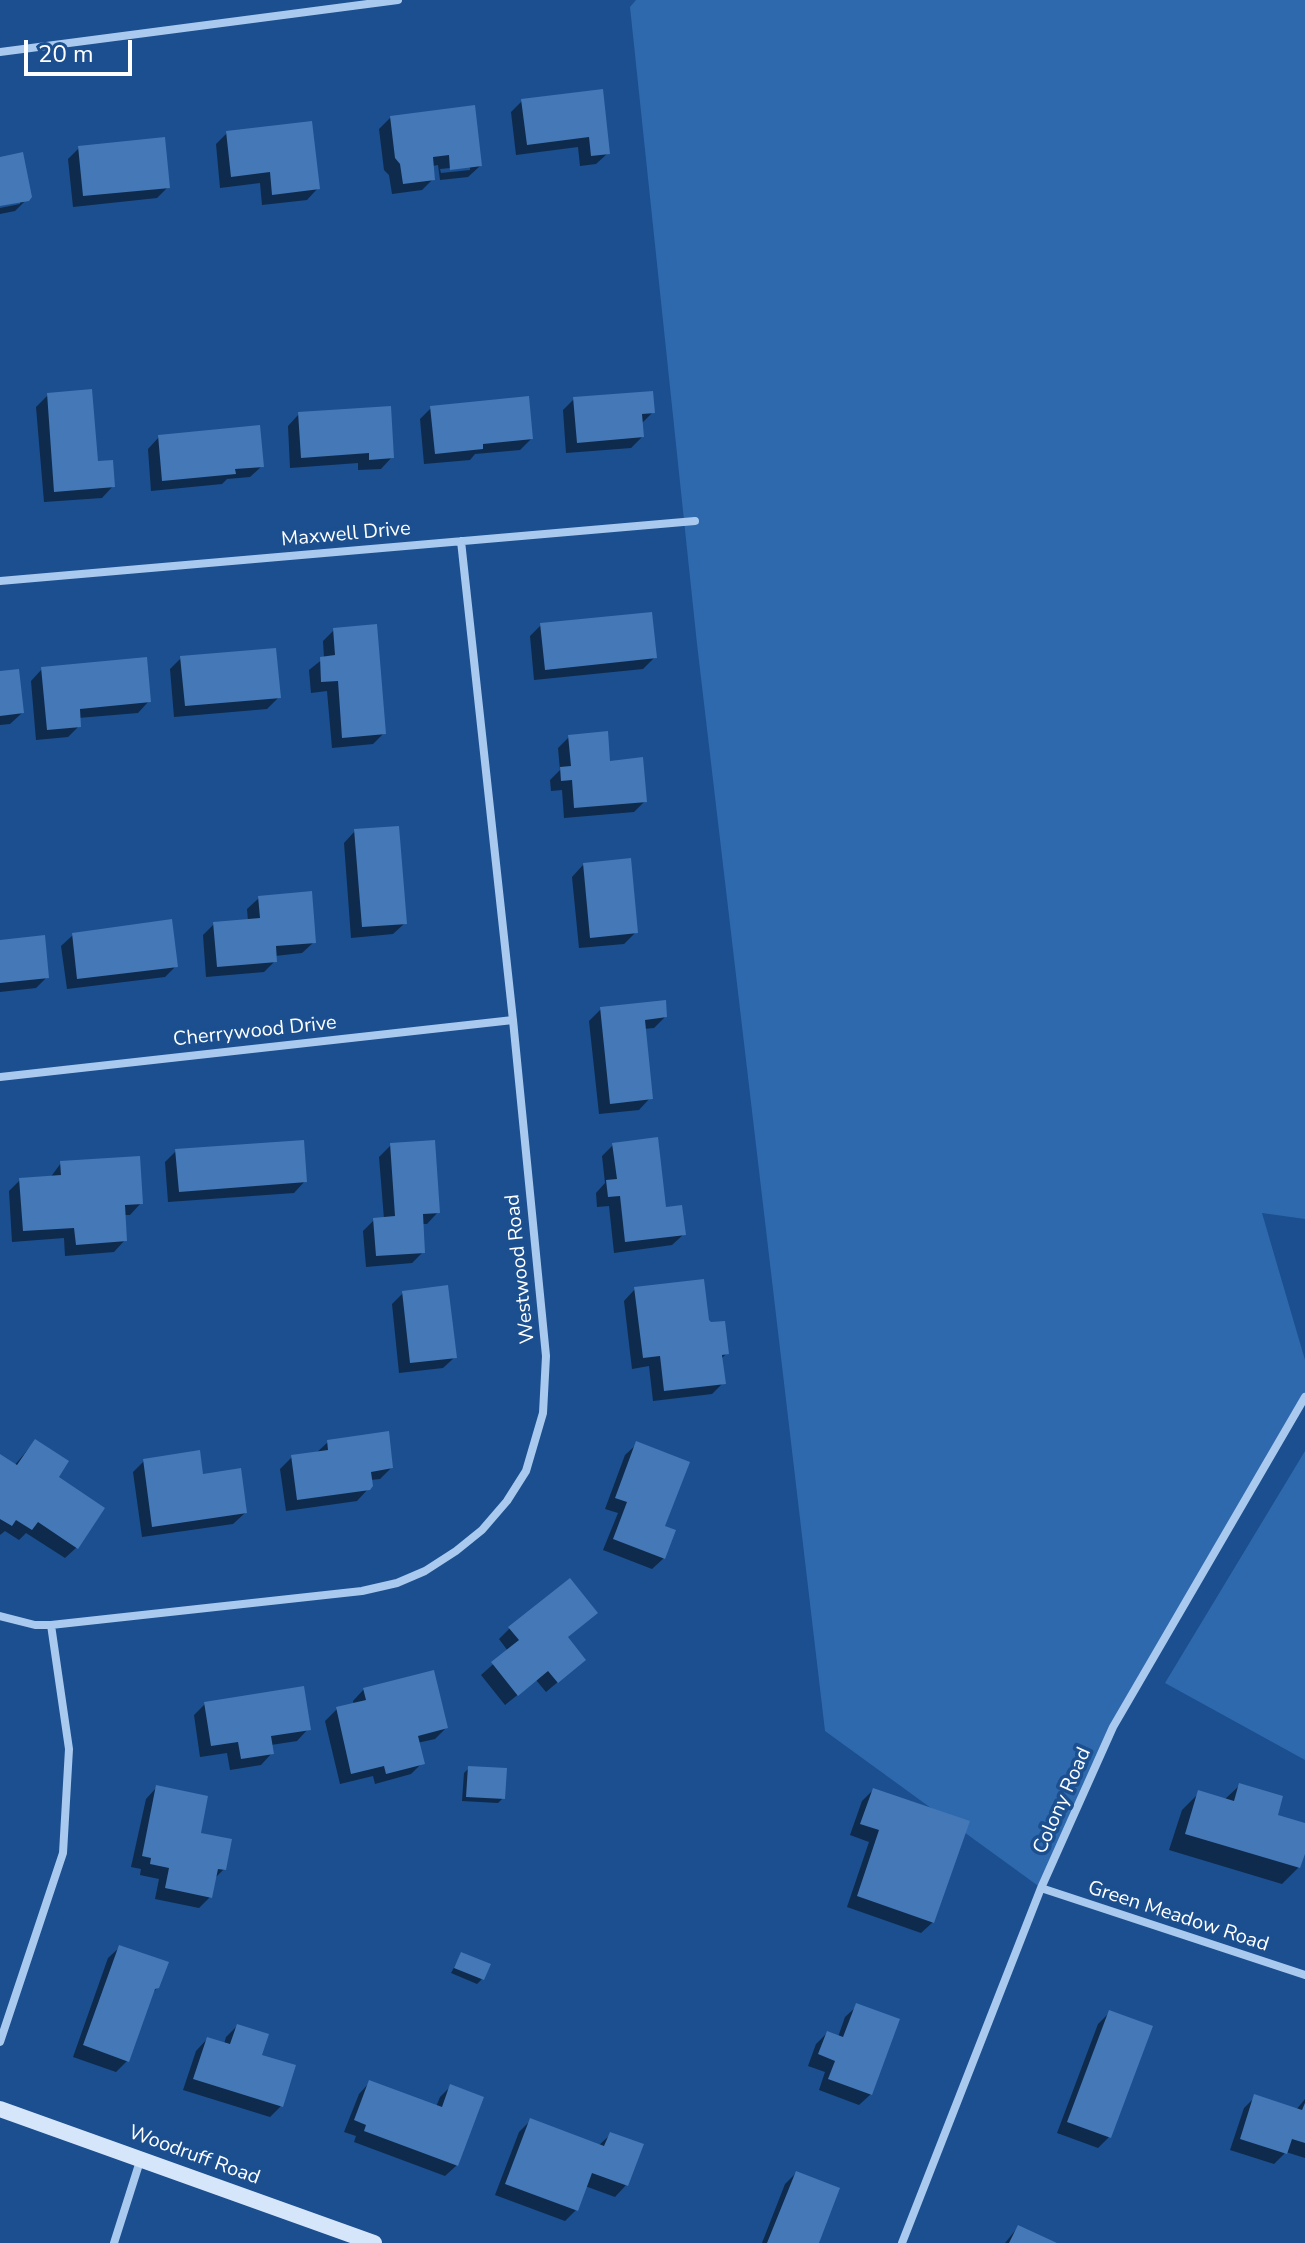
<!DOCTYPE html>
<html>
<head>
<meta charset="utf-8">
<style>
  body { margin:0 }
  #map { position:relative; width:1305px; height:2243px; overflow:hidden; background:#1b4f8f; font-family:"Nunito Sans",sans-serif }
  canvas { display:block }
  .scale { position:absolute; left:24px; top:40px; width:108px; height:36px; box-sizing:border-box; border:4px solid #fff; border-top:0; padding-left:10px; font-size:24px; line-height:28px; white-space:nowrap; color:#fff; -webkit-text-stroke:6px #1b4f8f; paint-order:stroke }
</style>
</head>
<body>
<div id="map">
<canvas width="1305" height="2243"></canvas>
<div class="scale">20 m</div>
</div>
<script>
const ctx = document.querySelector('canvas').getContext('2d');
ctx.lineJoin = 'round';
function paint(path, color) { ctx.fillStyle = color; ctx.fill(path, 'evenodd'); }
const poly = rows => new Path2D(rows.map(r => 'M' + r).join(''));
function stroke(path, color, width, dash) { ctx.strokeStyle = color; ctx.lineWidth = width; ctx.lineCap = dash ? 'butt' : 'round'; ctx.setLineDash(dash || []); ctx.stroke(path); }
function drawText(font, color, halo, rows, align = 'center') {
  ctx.font = font + ' "Nunito Sans",sans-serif'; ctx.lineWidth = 7; ctx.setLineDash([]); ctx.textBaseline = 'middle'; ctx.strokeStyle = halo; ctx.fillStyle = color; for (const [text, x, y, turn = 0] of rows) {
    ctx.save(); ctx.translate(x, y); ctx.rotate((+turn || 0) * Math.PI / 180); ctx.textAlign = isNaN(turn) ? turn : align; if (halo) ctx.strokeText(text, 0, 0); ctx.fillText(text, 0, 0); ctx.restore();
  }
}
const green = poly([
  [636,0,1305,0,1305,1219,1262,1213,1305,1360,1305,1397,1113,1727,1041,1888,825,1731,697,644,630,7],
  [1305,1451,1305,1760,1165,1683]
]);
const shadow = poly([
  [601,91,608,153,596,164,580,166,578,147,516,155,511,112,522,101],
  [390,118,480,166,468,177,440,180,438,165,432,166,433,179,422,190,392,194,389,175,384,170,379,129],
  [470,166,470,170,441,173,440,169],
  [227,133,318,188,307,200,262,205,260,183,220,188,216,144],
  [79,148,168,187,157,198,73,207,68,159],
  [0,159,29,197,15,211,0,214,0,208,20,204,20,200,0,204],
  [48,395,113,486,102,498,44,502,36,407],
  [574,399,653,412,641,424,642,437,631,448,566,453,563,410],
  [431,408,531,439,520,450,475,454,470,460,424,464,420,419],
  [299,414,392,457,381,469,358,470,358,463,290,468,288,426],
  [159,437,262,466,250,477,227,479,222,484,151,491,148,449],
  [541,625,655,657,643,669,534,680,530,636],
  [334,630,384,733,373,744,332,748,327,691,311,693,309,670,324,658,323,641],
  [181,658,279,697,267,709,174,717,170,669],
  [42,669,149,701,138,713,78,718,79,726,68,737,36,740,31,681],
  [0,673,22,713,10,724,0,725],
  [569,737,609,763,645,801,634,812,564,818,562,790,551,791,550,780,560,770,558,748],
  [355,831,405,923,393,934,351,938,344,843],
  [583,865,636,932,624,944,579,948,572,877],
  [259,898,314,942,302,953,275,956,275,961,264,972,206,977,203,935,214,924,248,921,247,909],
  [73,935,176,966,165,977,67,989,61,946],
  [0,942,47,977,36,988,0,992],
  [601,1009,665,1017,654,1028,643,1029,650,1098,639,1110,599,1114,589,1021],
  [391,1145,438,1212,427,1224,421,1224,423,1252,412,1263,366,1267,363,1231,374,1220,384,1219,379,1157],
  [613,1145,684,1234,672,1245,614,1253,609,1206,597,1207,596,1193,605,1183,602,1156],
  [176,1151,305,1181,294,1193,168,1202,165,1162],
  [61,1163,141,1203,130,1215,123,1215,125,1240,114,1252,65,1256,64,1238,12,1242,9,1191,20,1180,50,1178],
  [635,1289,707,1321,727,1353,720,1360,723,1383,712,1394,653,1401,649,1366,632,1369,624,1301],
  [403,1293,455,1357,443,1368,399,1373,392,1304],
  [35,1441,56,1478,77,1547,65,1558,26,1533,19,1540,5,1531,0,1535,0,1457,14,1466],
  [328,1442,391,1468,380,1479,370,1480,368,1489,357,1501,286,1511,280,1469,292,1457,315,1454],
  [637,1444,662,1527,664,1558,652,1569,603,1550,618,1513,605,1509,625,1455],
  [144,1461,202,1476,245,1513,233,1524,142,1537,133,1472],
  [510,1628,566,1638,584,1660,546,1692,536,1680,505,1705,481,1675,508,1651,499,1639],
  [364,1689,446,1728,435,1739,417,1743,422,1763,411,1774,375,1784,373,1776,340,1784,325,1721,337,1709,354,1705,353,1701],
  [205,1704,308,1729,297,1741,271,1745,272,1753,261,1765,230,1770,227,1753,200,1757,194,1715],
  [469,1768,503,1798,498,1803,462,1801,464,1773],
  [1240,1785,1275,1816,1305,1825,1305,1848,1299,1867,1282,1884,1169,1850,1182,1810,1199,1793,1224,1800],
  [157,1787,199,1834,224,1869,214,1879,210,1897,199,1908,155,1899,159,1879,140,1875,141,1869,131,1867,146,1799],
  [873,1790,933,1922,921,1933,847,1907,869,1842,850,1835,862,1801],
  [120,1947,158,1987,152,1993,127,2061,116,2072,73,2057,108,1958],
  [461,1955,482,1979,477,1984,451,1973],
  [857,2006,871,2094,859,2105,819,2090,825,2072,808,2066,816,2044,827,2033,838,2037,845,2017],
  [1110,2012,1109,2137,1098,2148,1057,2133,1098,2024],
  [237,2026,259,2056,281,2106,270,2117,183,2090,196,2051,207,2039,224,2044,226,2037],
  [370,2082,436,2107,440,2097,451,2086,457,2165,445,2176,354,2142,356,2136,344,2132,359,2094],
  [1255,2097,1296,2110,1305,2099,1305,2158,1286,2152,1274,2164,1230,2150,1244,2108],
  [530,2121,598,2146,611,2134,641,2145,626,2185,615,2197,585,2186,576,2210,565,2221,495,2195,519,2132],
  [796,2173,817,2243,762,2243,785,2184],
  [1018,2227,1052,2243,1005,2243]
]);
const building = poly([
  [603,89,610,154,591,156,589,137,527,145,521,99],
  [475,105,482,166,450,170,449,155,433,157,435,180,403,184,400,164,395,158,390,116],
  [312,121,320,189,272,195,270,172,231,177,226,131],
  [165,137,170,188,83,196,78,146],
  [23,152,32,197,29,201,0,206,0,157],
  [92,389,98,461,113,460,115,487,54,492,47,393],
  [653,391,655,413,642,414,644,437,577,443,573,397],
  [529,396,533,439,483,444,483,449,435,454,430,406],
  [391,406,394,458,369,460,369,453,301,458,298,412],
  [260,425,264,467,235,469,236,474,162,481,158,435],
  [652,612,657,658,545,670,540,623],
  [377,624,386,734,342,738,338,681,321,682,320,657,335,655,333,628],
  [276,648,281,698,185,706,180,656],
  [147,657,151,702,80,709,81,727,47,730,41,667],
  [19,669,24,713,0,716,0,671],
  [608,731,610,761,643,757,647,802,574,808,572,780,561,781,560,767,571,766,568,735],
  [399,826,407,924,362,927,354,829],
  [631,858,638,933,590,938,583,863],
  [312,891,316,943,276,946,277,962,217,967,213,922,260,918,258,896],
  [172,919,178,967,77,979,72,933],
  [45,935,49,978,0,983,0,940],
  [666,1000,667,1017,645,1020,653,1099,610,1104,600,1007],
  [658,1137,666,1207,682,1205,686,1235,625,1242,620,1196,608,1197,606,1180,617,1179,612,1143],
  [304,1140,307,1182,179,1192,175,1149],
  [435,1140,440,1213,423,1214,425,1253,376,1256,373,1218,395,1216,390,1143],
  [140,1156,143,1204,125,1205,127,1241,76,1245,74,1228,23,1231,19,1178,61,1175,60,1161],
  [704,1279,709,1320,711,1322,725,1321,729,1354,722,1355,726,1384,664,1391,660,1356,643,1358,634,1287],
  [448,1285,457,1358,410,1363,402,1291],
  [389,1431,393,1468,371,1472,373,1486,370,1490,297,1500,291,1455,328,1450,327,1440],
  [35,1439,69,1461,59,1477,105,1508,78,1549,38,1522,32,1530,16,1520,12,1526,0,1519,0,1454,17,1465],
  [636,1441,690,1462,665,1526,676,1530,665,1559,613,1539,627,1502,615,1498],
  [200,1450,203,1474,241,1468,247,1513,152,1527,143,1459],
  [570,1578,598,1613,568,1637,586,1660,558,1683,548,1671,518,1696,491,1662,519,1640,508,1627],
  [434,1670,448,1728,418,1736,425,1764,386,1774,384,1766,351,1774,336,1707,366,1700,363,1688],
  [304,1686,311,1730,271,1736,274,1754,241,1759,238,1742,211,1746,204,1702],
  [468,1766,507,1768,505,1799,466,1797],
  [1239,1783,1283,1796,1278,1815,1305,1823,1305,1854,1300,1868,1185,1834,1198,1790,1234,1801],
  [156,1785,208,1796,201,1833,232,1839,226,1870,218,1869,212,1898,165,1888,169,1868,150,1864,151,1858,142,1856],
  [873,1788,970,1821,934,1923,857,1896,879,1830,860,1824],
  [119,1945,169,1962,159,1988,155,1989,129,2062,83,2045],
  [461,1952,491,1964,484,1980,454,1968],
  [856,2003,900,2019,872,2095,828,2079,835,2061,818,2054,827,2031,843,2037],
  [1109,2010,1153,2026,1111,2138,1067,2122],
  [237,2024,269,2034,262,2055,296,2065,283,2107,193,2079,207,2037,230,2044],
  [369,2080,442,2107,450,2084,484,2097,458,2166,364,2131,366,2125,354,2120],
  [1254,2094,1302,2110,1305,2103,1305,2143,1292,2139,1287,2154,1240,2139],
  [530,2118,604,2146,610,2132,644,2144,628,2186,592,2173,578,2211,505,2184],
  [796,2171,840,2188,819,2243,767,2243],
  [1018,2225,1057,2243,1009,2243]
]);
const street = poly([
  [0,52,398,0],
  [0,581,695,521],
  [0,1077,513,1020],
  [0,1616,35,1625,51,1625,69,1749,63,1853,0,2042],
  [51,1625,362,1591,397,1583,425,1571,456,1551,482,1530,507,1501,526,1471,543,1413,546,1356,513,1020,461,541],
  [1041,1888,1305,1975],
  [114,2243,141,2158],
  [902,2243,1041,1888,1113,1727,1305,1397]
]);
const secondary = poly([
  [0,2109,374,2243]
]);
const streetNames = [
  ["Maxwell Drive",346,535,-5],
  ["Cherrywood Drive",255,1032,-6],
  ["Westwood Road",521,1269,-96],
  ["Colony Road",1063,1801,-66],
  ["Green Meadow Road",1178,1917,18],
  ["Woodruff Road",194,2156,20]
];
paint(green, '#2e69ad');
paint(shadow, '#0007');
paint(building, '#4478b7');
stroke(street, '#a9c9ee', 8);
stroke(secondary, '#d6e6fa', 16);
drawText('20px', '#fff', '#1b4f8f', streetNames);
</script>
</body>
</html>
